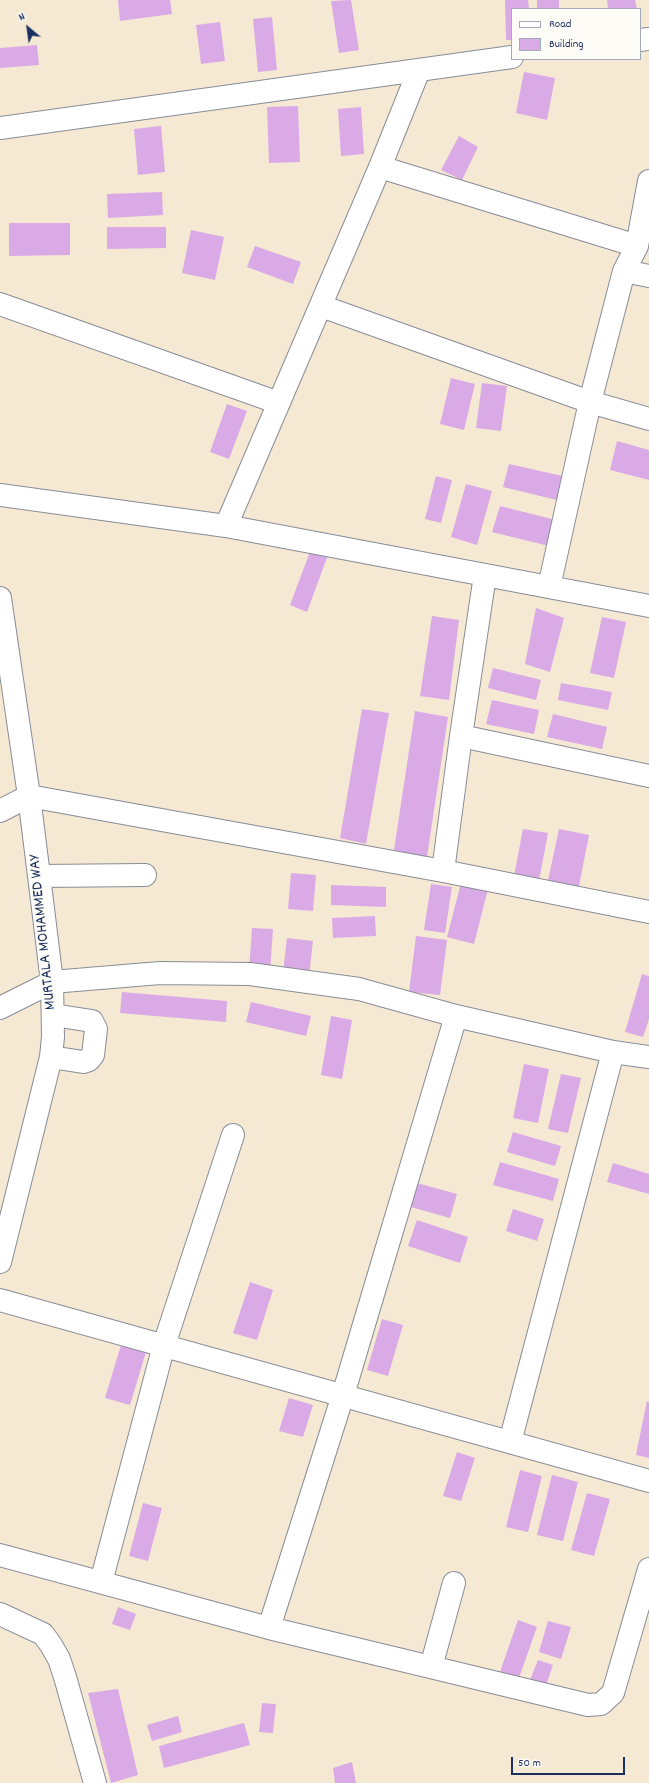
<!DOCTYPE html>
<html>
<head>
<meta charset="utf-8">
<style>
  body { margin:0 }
  #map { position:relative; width:649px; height:1783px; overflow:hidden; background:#f5e9d3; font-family:Dekko,sans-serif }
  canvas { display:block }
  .legend { position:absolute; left:511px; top:8px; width:130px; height:52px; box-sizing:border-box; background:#fdfcf7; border:1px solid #a3aaba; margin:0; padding:5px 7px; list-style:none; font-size:12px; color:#1b2f5e }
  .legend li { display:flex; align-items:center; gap:8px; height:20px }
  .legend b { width:20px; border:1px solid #a3aaba }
  .north { position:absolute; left:8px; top:8px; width:40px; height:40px; -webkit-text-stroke:3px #fdfcf7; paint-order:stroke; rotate:331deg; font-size:11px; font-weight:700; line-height:16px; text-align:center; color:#1b2f5e }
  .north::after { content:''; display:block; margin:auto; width:14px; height:18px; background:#1b2f5e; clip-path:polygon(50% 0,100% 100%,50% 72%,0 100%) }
  .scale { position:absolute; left:511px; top:1757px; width:114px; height:18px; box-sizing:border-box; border:2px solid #1b2f5e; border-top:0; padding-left:5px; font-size:12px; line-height:14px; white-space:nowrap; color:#1b2f5e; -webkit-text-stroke:3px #fdfcf7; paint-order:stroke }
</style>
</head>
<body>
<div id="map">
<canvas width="649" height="1783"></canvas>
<ul class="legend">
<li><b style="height:5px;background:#fff"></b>Road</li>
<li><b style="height:11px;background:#daaae7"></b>Building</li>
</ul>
<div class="north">N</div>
<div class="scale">50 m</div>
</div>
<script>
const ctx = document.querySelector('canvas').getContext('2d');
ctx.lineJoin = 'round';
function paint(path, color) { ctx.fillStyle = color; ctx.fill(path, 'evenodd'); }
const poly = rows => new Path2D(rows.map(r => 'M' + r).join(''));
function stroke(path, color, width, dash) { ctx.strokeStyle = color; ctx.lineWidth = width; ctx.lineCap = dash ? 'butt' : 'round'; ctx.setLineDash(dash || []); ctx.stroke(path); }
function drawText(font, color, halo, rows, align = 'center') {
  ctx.font = font + ' Dekko,sans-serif'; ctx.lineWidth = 4; ctx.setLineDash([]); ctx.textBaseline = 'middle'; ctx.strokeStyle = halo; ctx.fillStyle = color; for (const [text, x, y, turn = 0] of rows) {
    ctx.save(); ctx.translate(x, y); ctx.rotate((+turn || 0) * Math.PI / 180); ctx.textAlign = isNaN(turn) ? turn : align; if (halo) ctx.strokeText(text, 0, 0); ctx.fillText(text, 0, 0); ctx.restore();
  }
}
const building = poly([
  [118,0,170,0,172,14,120,21],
  [351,0,359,50,339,53,331,1],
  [505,0,528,0,529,9,512,9,512,40,506,40],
  [537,0,559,0,559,9,537,9],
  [607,0,635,0,637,9,608,9],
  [272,17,277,70,258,72,253,19],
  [220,22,225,61,201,64,196,25],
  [37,45,39,65,0,68,0,48],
  [524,72,555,78,547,120,516,113],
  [298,106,300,162,269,163,267,107],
  [361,107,364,154,341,156,338,109],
  [161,126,165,172,138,175,134,129],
  [459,136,478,147,462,180,441,170],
  [162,192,163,215,108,218,107,194],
  [9,223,70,223,70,255,9,256],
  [107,227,166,227,166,248,107,249],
  [191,230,224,237,215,280,182,273],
  [255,246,301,262,293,284,247,267],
  [451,378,475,384,464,430,440,424],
  [482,383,507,386,501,431,476,428],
  [227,404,247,411,229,459,210,452],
  [617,441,649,450,649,480,610,470],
  [509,464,567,477,561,501,503,487],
  [436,476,452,480,441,523,425,519],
  [466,484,492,491,477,545,451,537],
  [500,506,556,520,549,546,492,532],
  [311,549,328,555,307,612,290,605],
  [536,608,564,618,550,672,525,664],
  [432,616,459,620,449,700,420,696],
  [602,617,626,622,614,678,590,673],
  [493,668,541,680,536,700,488,688],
  [561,683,612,692,608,710,558,700],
  [492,700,539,710,534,734,486,724],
  [362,709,389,713,366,844,340,838],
  [415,711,448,717,427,857,394,850],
  [553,714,607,727,602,749,547,737],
  [523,829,548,833,539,881,514,876],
  [559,829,589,835,578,891,547,885],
  [291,873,316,875,313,911,288,909],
  [461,883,488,889,474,944,447,937],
  [431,884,452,887,445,933,424,930],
  [331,885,386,887,386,907,331,905],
  [375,916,376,936,333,938,332,918],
  [252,928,273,929,270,972,249,971],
  [416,936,447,940,440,995,409,992],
  [287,938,313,941,309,976,283,972],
  [642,974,649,976,649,1019,643,1037,625,1032],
  [122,992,227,1001,226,1022,120,1013],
  [251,1002,311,1016,306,1036,246,1022],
  [331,1016,352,1020,342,1079,321,1075],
  [524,1064,549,1069,538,1123,513,1118],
  [561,1074,581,1078,568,1133,548,1129],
  [513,1132,561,1146,555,1166,507,1152],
  [500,1162,559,1179,553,1201,493,1185],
  [613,1163,649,1174,649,1194,607,1182],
  [417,1183,457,1194,450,1218,411,1207],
  [513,1209,544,1219,537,1241,506,1231],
  [417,1220,468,1237,460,1263,408,1246],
  [250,1282,273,1290,257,1340,233,1333],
  [382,1319,403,1325,388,1376,367,1370],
  [121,1345,146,1352,130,1405,105,1398],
  [289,1398,313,1405,303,1437,279,1431],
  [647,1401,649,1402,649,1458,636,1455],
  [457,1452,475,1458,461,1501,443,1496],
  [520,1470,542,1476,528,1532,506,1527],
  [552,1475,578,1482,563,1541,537,1535],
  [587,1493,610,1499,594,1556,571,1550],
  [143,1503,162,1508,148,1561,129,1556],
  [118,1607,136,1614,130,1630,112,1624],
  [518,1620,537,1627,519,1678,500,1672],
  [548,1621,571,1627,561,1659,539,1652],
  [538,1660,553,1665,544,1691,528,1685],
  [118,1689,138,1775,111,1783,88,1693],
  [262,1703,276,1704,273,1733,259,1732],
  [178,1716,182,1732,152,1741,147,1725],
  [244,1723,250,1745,164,1768,159,1746],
  [352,1762,356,1783,335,1783,333,1768]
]);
const minor = poly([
  [640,40,649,39],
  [0,128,512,57],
  [380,167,637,246],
  [624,271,649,276],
  [0,304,279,403],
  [321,306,590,402,649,419],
  [0,495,226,526,649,606],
  [226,526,380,167,419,70],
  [549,587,590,402,624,271,637,246,649,181],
  [0,598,29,796,39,876,52,982,53,1037,51,1057,0,1262],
  [461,736,649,776],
  [0,811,29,796,443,871,649,912],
  [443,871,461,736,485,575],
  [39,876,145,875],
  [0,1008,52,982,160,973,250,974,359,989,456,1016,613,1052,649,1057],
  [51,1057,83,1062,89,1060,93,1055,96,1029,92,1021,53,1015],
  [0,1300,649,1481],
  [510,1442,613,1052],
  [0,1555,269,1628,588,1705,601,1704,613,1693,649,1569],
  [101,1582,164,1345,233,1135],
  [0,1614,43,1634,51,1645,59,1659,65,1677,95,1783],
  [269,1628,343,1395,456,1016],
  [431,1667,454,1583]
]);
const streetNames = [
  ["MURTALA MOHAMMED WAY",44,932,-96]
];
paint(building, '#daaae7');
stroke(minor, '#888c98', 24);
stroke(minor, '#fff', 22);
drawText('16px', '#1b2f5e', '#fdfcf7', streetNames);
</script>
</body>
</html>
